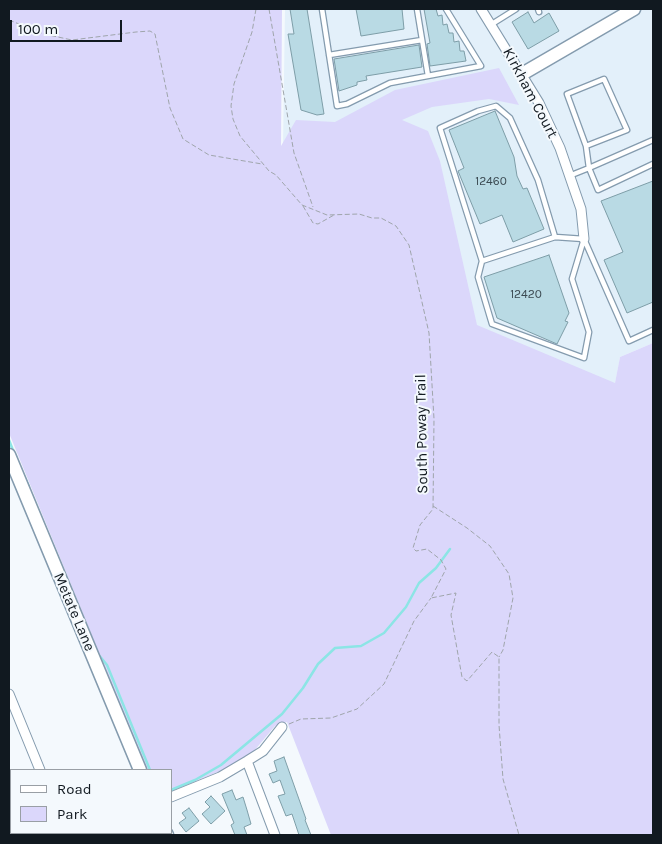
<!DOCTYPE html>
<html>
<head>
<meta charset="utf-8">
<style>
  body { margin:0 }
  #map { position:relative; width:662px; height:844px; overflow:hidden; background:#f4f9fd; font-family:Karla,sans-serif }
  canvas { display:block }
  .frame { position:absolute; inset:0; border:10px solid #111920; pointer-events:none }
  .legend { position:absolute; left:10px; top:769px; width:162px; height:65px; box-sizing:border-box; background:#f4f9fd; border:1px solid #999fa5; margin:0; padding:6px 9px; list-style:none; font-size:15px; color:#111920 }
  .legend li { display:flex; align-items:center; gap:10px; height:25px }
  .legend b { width:25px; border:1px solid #999fa5 }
  .scale { position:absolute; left:10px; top:20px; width:112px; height:22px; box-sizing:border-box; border:2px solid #111920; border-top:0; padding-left:6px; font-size:15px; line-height:18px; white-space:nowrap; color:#111920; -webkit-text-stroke:4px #f4f9fd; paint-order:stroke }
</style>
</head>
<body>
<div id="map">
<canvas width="662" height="844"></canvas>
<div class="frame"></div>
<ul class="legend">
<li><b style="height:6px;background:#fff"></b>Road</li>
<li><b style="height:14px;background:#dbd7fb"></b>Park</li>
</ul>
<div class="scale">100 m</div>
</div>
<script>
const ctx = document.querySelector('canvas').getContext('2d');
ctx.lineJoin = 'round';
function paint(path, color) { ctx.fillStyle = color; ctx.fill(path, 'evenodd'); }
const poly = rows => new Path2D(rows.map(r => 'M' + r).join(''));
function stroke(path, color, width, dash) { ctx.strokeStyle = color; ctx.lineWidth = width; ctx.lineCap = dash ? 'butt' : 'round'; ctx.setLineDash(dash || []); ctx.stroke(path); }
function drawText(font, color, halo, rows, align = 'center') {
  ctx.font = font + ' Karla,sans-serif'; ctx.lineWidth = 4; ctx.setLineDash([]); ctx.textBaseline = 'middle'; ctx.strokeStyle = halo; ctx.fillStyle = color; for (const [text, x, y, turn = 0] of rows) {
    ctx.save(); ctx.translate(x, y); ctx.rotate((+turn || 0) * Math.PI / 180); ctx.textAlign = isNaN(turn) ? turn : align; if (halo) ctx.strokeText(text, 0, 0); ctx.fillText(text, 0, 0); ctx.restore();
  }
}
const built = poly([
  [285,9,653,9,653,343,620,357,615,384,428,305,283,146]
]);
const green = poly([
  [9,9,282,9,281,146,296,120,335,122,395,90,499,68,519,105,489,99,432,107,402,120,428,131,440,161,477,325,615,383,620,357,653,343,653,835,331,835,287,722,275,726,254,751,230,767,171,791,171,770,147,770,9,433]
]);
const stream = poly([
  [9,440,14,453],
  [21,469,29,487],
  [98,654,107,665,150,770],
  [171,790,195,780,221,765,282,714,303,688,318,664,335,648,361,646,384,633,406,607,419,583,436,568,450,549]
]);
const building = poly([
  [290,9,307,9,324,114,317,115,301,110,288,34,294,34,290,9],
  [356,9,402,9,404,29,361,36,356,9],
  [424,9,436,9,438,16,442,15,443,25,447,24,449,33,453,33,454,42,459,41,460,51,464,51,466,61,430,66,427,44,430,43,424,9],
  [528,12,534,23,549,13,559,31,528,49,512,22,528,12],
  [419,45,422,67,366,76,367,80,357,82,357,85,339,91,334,59,419,45],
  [495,111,514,157,517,176,523,189,527,188,544,229,513,242,502,215,480,224,458,171,464,168,449,130,495,111],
  [653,181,653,302,627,313,604,260,623,252,601,201,653,181],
  [549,255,569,313,565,321,568,322,557,344,497,318,484,277,549,255],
  [284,757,306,819,305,820,311,835,299,835,292,814,286,816,278,796,285,794,280,780,273,783,269,774,277,771,274,761,284,757],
  [232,790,236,800,243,797,247,810,251,824,244,827,247,835,235,835,231,825,234,823,222,794,232,790],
  [211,796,225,811,211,824,202,814,210,807,205,802,211,796],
  [189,808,199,821,186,832,179,823,186,818,182,813,189,808]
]);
const path = poly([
  [256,9,252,32,234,84,231,106,233,119,240,136,269,171,276,175,302,205,327,215,359,214,372,218,381,218,396,226,409,245,429,333,434,419,433,509,420,525,413,548,416,551,427,549,441,560,446,569,431,598,456,593,451,615,462,677,467,681,492,652,499,657,499,725,503,779,519,835],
  [269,9,294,153,313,207],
  [9,20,44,34,72,40,136,32,150,31,155,34,170,108,183,139,209,155,262,164],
  [303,206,313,223,318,224,334,215],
  [433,506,467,528,490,546,509,574,513,598,503,650,499,657],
  [289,724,301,719,331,718,357,709,384,684,414,621,431,598]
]);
const lane = poly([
  [322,9,337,106,347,104,390,83,481,66,446,9],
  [417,9,428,76],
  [538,9,539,12],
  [492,24,516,9],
  [329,55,422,40],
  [653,140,589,168,598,190,653,164],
  [569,176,589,168,586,146,567,94,604,79,627,130,586,146],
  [555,237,538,180,510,118,496,106,478,111,440,128,482,261,555,237,584,239],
  [584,239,629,341,653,330],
  [482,261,478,277,492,324,584,358,589,332,572,279,584,239]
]);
const street = poly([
  [481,9,539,103,560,148,581,209,584,239],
  [9,694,40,770],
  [247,761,275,835],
  [171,797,220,777,247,761,263,751,282,727],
  [65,833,66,835],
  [75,835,82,833]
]);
const secondary = poly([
  [522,74,634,9],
  [9,455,140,770],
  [166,833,167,835]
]);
const numberNames = [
  ["12460",491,182],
  ["12420",526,295]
];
const streetNames = [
  ["Kirkham Court",530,93,62],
  ["South Poway Trail",422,434,-91],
  ["Metate Lane",74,612,67]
];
paint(built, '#e3f0fa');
paint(green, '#dbd7fb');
stroke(stream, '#8ce5e5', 2.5);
paint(building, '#b9dae4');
stroke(building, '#7e9ea8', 1);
stroke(lane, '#849bae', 7);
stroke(street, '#849bae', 11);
stroke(secondary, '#849bae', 15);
stroke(path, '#9fa5ab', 1, [5, 2.5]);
stroke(lane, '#fff', 4.5);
stroke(street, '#fff', 9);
stroke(secondary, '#fff', 12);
drawText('12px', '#3b4951', null, numberNames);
drawText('15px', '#111920', '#f4f9fd', streetNames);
</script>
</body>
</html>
